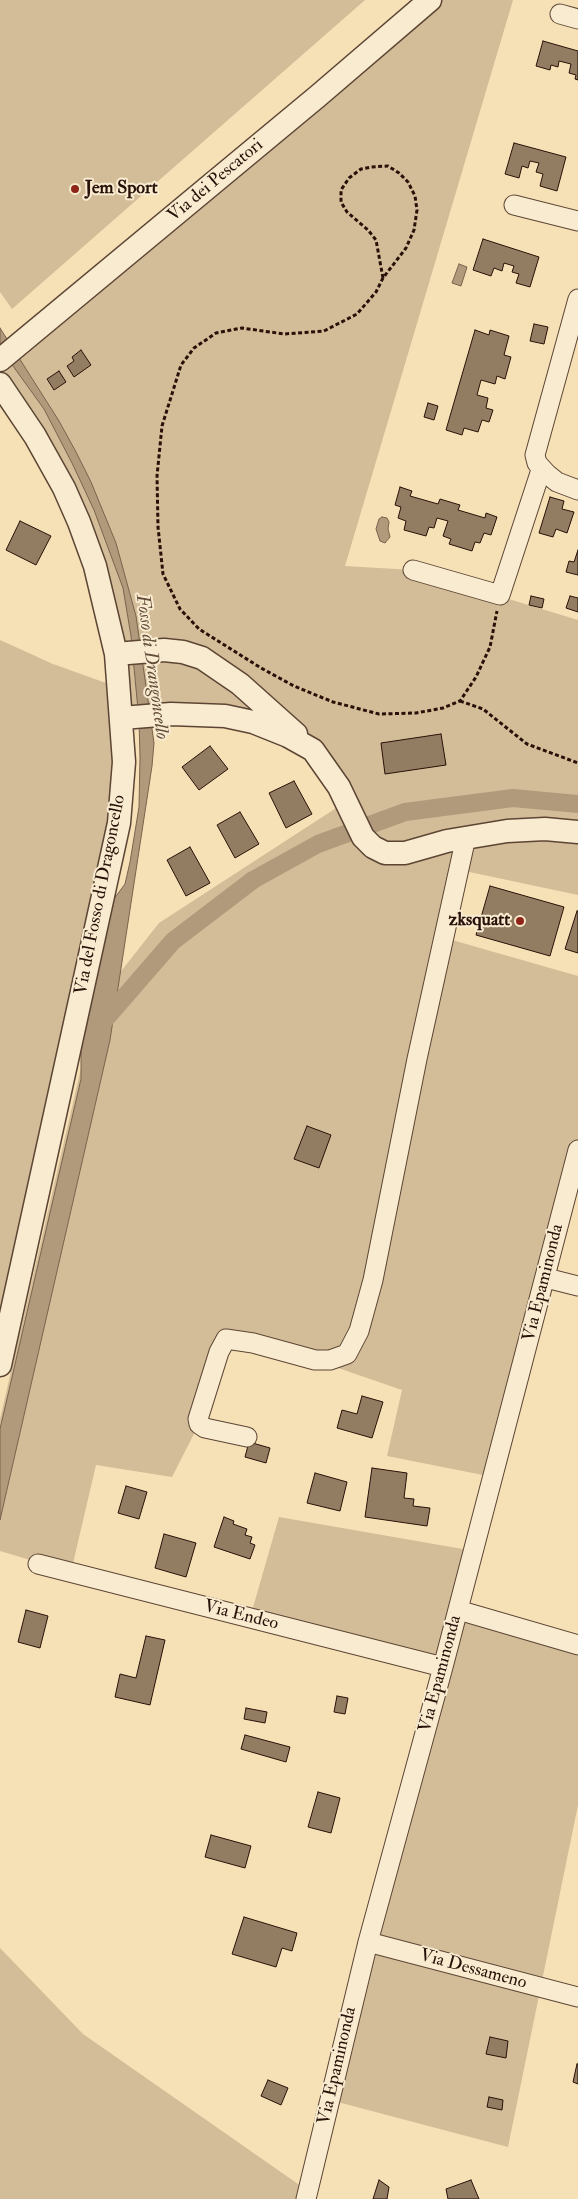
<!DOCTYPE html>
<style>
body{margin:0}
canvas{display:block;background:#f6e0b6}
</style>
<canvas width="578" height="2199"></canvas>
<script>
const ctx = document.querySelector('canvas').getContext('2d');
ctx.lineJoin = 'round';
function paint(path, color) { ctx.fillStyle = color; ctx.fill(path, 'evenodd'); }
const poly = rows => new Path2D(rows.map(r => 'M' + r).join(''));
function stroke(path, color, width, dash) { ctx.strokeStyle = color; ctx.lineWidth = width; ctx.lineCap = dash ? 'butt' : 'round'; ctx.setLineDash(dash || []); ctx.stroke(path); }
function label(font, color, halo, rows, align = 'center') {
  ctx.font = font + ' "IM FELL Double Pica",serif'; ctx.lineWidth = 4; ctx.setLineDash([]); ctx.textBaseline = 'middle'; ctx.strokeStyle = halo; ctx.fillStyle = color; for (const [text, x, y, turn = 0] of rows) {
    ctx.save(); ctx.translate(x, y); ctx.rotate((+turn || 0) * Math.PI / 180); ctx.textAlign = isNaN(turn) ? turn : align; if (halo) ctx.strokeText(text, 0, 0); ctx.fillText(text, 0, 0); ctx.restore();
  }
}
paint(poly([
 [0,0,365,0,12,309,0,292],
 [430,0,513,0,345,566,413,570,578,620,578,895,460,870,445,938,578,976,578,1146,493,1477,387,1456,402,1390,315,1360,223,1344,199,1424,172,1477,96,1465,71,1572,0,1551,0,1419,96,1003,159,923,347,801,339,787,270,728,129,717,95,566,0,384,0,360],
 [0,640,53,664,120,688,124,762,0,1362],
 [279,1517,474,1551,458,1610,578,1645,578,1805,508,2147,330,2100,443,1667,250,1618],
 [0,1948,83,2034,308,2191,306,2199,0,2199]
]), '#d3bd98');
const water = poly([
 [459,264,467,267,461,286,452,283,459,264],
 [0,328,59,421,76,452,91,482,116,543,136,616,154,743,152,766,110,1040,0,1520,0,1429,81,1079,81,1038,113,900,125,884,130,862,139,807,140,757,139,720,131,636,123,588,94,510,72,463,44,409,0,348,0,328],
 [382,517,387,518,389,522,388,529,390,537,385,543,380,541,376,529,379,519,382,517]
]);
paint(water, '#b09a7b');
stroke(water, '#7a634d', 1);
stroke(poly([
 [101,1024,173,941,253,880,318,844,405,812,513,798,578,804]
]), '#b09a7b', 18);
const building = poly([
 [543,41,578,51,578,80,575,79,576,75,569,73,571,64,559,61,558,67,551,65,550,70,536,66,543,41],
 [514,143,566,157,557,191,540,186,543,174,536,172,539,163,530,161,528,168,522,166,519,178,505,174,514,143],
 [483,239,539,257,530,287,516,283,519,274,512,272,514,266,504,263,502,271,494,268,491,276,473,270,483,239],
 [534,324,548,327,544,344,530,341,534,324],
 [475,330,489,335,490,330,509,336,504,355,511,357,505,379,497,376,495,384,481,380,477,395,488,398,486,408,493,410,489,422,482,420,478,432,464,428,462,435,446,430,475,330],
 [81,350,91,365,74,377,67,366,74,361,72,357,81,350],
 [59,371,66,382,54,390,47,379,59,371],
 [428,403,438,406,434,420,424,417,428,403],
 [400,487,412,491,410,496,438,504,440,499,460,505,458,510,485,518,486,513,497,517,491,535,484,533,480,543,475,542,472,551,449,544,451,539,443,536,448,521,437,518,434,528,429,527,426,536,404,530,406,521,398,518,401,507,395,505,400,487],
 [550,497,564,501,562,509,574,512,567,533,556,529,553,537,539,533,550,497],
 [20,521,51,536,36,565,6,550,20,521],
 [578,550,578,575,566,572,569,561,574,562,578,550],
 [531,596,544,599,542,608,529,605,531,596],
 [570,596,578,598,578,612,566,608,570,596],
 [441,734,446,765,385,774,381,743,441,734],
 [210,746,228,769,199,790,182,767,210,746],
 [294,781,312,814,286,828,269,793,294,781],
 [240,812,259,844,235,858,217,825,240,812],
 [190,847,210,883,186,896,167,860,190,847],
 [490,886,564,907,550,956,476,935,490,886],
 [577,911,578,911,578,953,565,949,577,911],
 [307,1126,331,1135,319,1168,294,1159,307,1126],
 [362,1396,383,1402,372,1438,337,1428,342,1410,357,1414,362,1396],
 [249,1442,270,1448,266,1463,245,1457,249,1442],
 [372,1468,407,1473,404,1498,414,1499,413,1506,430,1508,427,1526,365,1517,372,1468],
 [315,1473,347,1482,340,1511,307,1503,315,1473],
 [126,1486,147,1492,139,1519,118,1513,126,1486],
 [224,1517,234,1521,233,1524,247,1529,245,1535,252,1537,250,1543,255,1545,250,1559,214,1547,224,1517],
 [164,1534,196,1543,186,1577,155,1568,164,1534],
 [26,1610,48,1616,40,1648,18,1642,26,1610],
 [146,1636,165,1640,150,1705,115,1697,120,1674,136,1678,146,1636],
 [337,1696,348,1698,345,1714,334,1712,337,1696],
 [246,1708,267,1712,265,1723,244,1719,246,1708],
 [245,1735,290,1747,286,1762,241,1749,245,1735],
 [318,1792,340,1798,331,1833,308,1827,318,1792],
 [211,1835,251,1846,245,1868,205,1857,211,1835],
 [244,1917,297,1933,292,1951,282,1948,276,1967,232,1954,244,1917],
 [490,2037,508,2041,506,2058,486,2054,490,2037],
 [577,2064,578,2064,578,2084,573,2082,577,2064],
 [268,2080,288,2088,281,2105,261,2096,268,2080],
 [489,2097,503,2100,502,2110,487,2107,489,2097],
 [379,2180,389,2187,387,2199,373,2199,379,2180],
 [471,2180,479,2199,448,2199,446,2189,471,2180]
]);
paint(building, '#937d62');
stroke(building, '#281108', 1);
const minor = poly([
 [560,14,578,19],
 [514,205,578,221],
 [578,299,535,455,537,463,547,474,557,482,578,490],
 [413,570,500,595,541,470],
 [546,1278,578,1286],
 [247,1437,205,1428,199,1424,198,1419,219,1352,226,1339,253,1343,315,1360,330,1360,347,1354,359,1331,373,1280,417,1059,466,837],
 [38,1564,443,1667],
 [458,1610,578,1645],
 [368,1942,578,1997],
 [306,2199,368,1942,443,1667,578,1150]
]);
const tertiary = poly([
 [0,360,318,96,430,0],
 [0,384,35,436,64,488,79,522,95,566,116,654,124,762,119,823,0,1365],
 [116,654,164,650,183,652,202,658,240,684,296,734],
 [122,718,171,714,225,716,253,722,288,736,313,750,339,787,363,837,373,847,385,853,405,853,447,841,507,831,545,829,578,832]
]);
stroke(minor, '#5c4534', 21);
stroke(tertiary, '#5c4534', 25);
stroke(poly([
 [383,278,376,240,368,230,347,212,341,202,341,190,349,178,361,169,372,167,388,166,399,173,408,182,415,196,417,210,414,230,406,248,383,278,376,292,357,314,324,331,284,334,242,328,216,333,194,348,181,365,162,426,157,476,158,527,163,574,180,609,199,629,261,668,294,686,333,702,379,714,416,713,443,708,460,701,476,677,490,647,497,611],
 [460,701,483,709,527,744,578,763]
]), '#281108', 3, [4, 2.5]);
stroke(minor, '#f9ebd0', 19);
stroke(tertiary, '#f9ebd0', 22);
for (const [x, y, r, color] of [
 [75,189,5,"#8f2418"],
 [520,921,5,"#8f2418"]
]) { const dot = new Path2D(); dot.arc(x, y, r, 0, 2 * Math.PI); ctx.fillStyle = color; ctx.fill(dot); stroke(dot, '#f9ebd0', 2); }
label('18px', '#281108', '#f9ebd0', [
 ["Via dei Pescatori",216,181,-40],
 ["Via del Fosso di Dragoncello",101,895,-79],
 ["Via Epaminonda",544,1283,-76],
 ["Via Endeo",241,1616,14],
 ["Via Epaminonda",441,1674,-75],
 ["Via Dessameno",473,1970,15],
 ["Via Epaminonda",338,2066,-77]
]);
label('bold 18px', '#281108', '#f9ebd0', [
 ["Jem Sport",85,189],
 ["zksquatt",510,921,"right"]
], 'left');
label('italic 19px', '#654f3c', '#f9ebd0', [
 ["Fosso di Drangoncello",151,667,82]
]);
</script>
